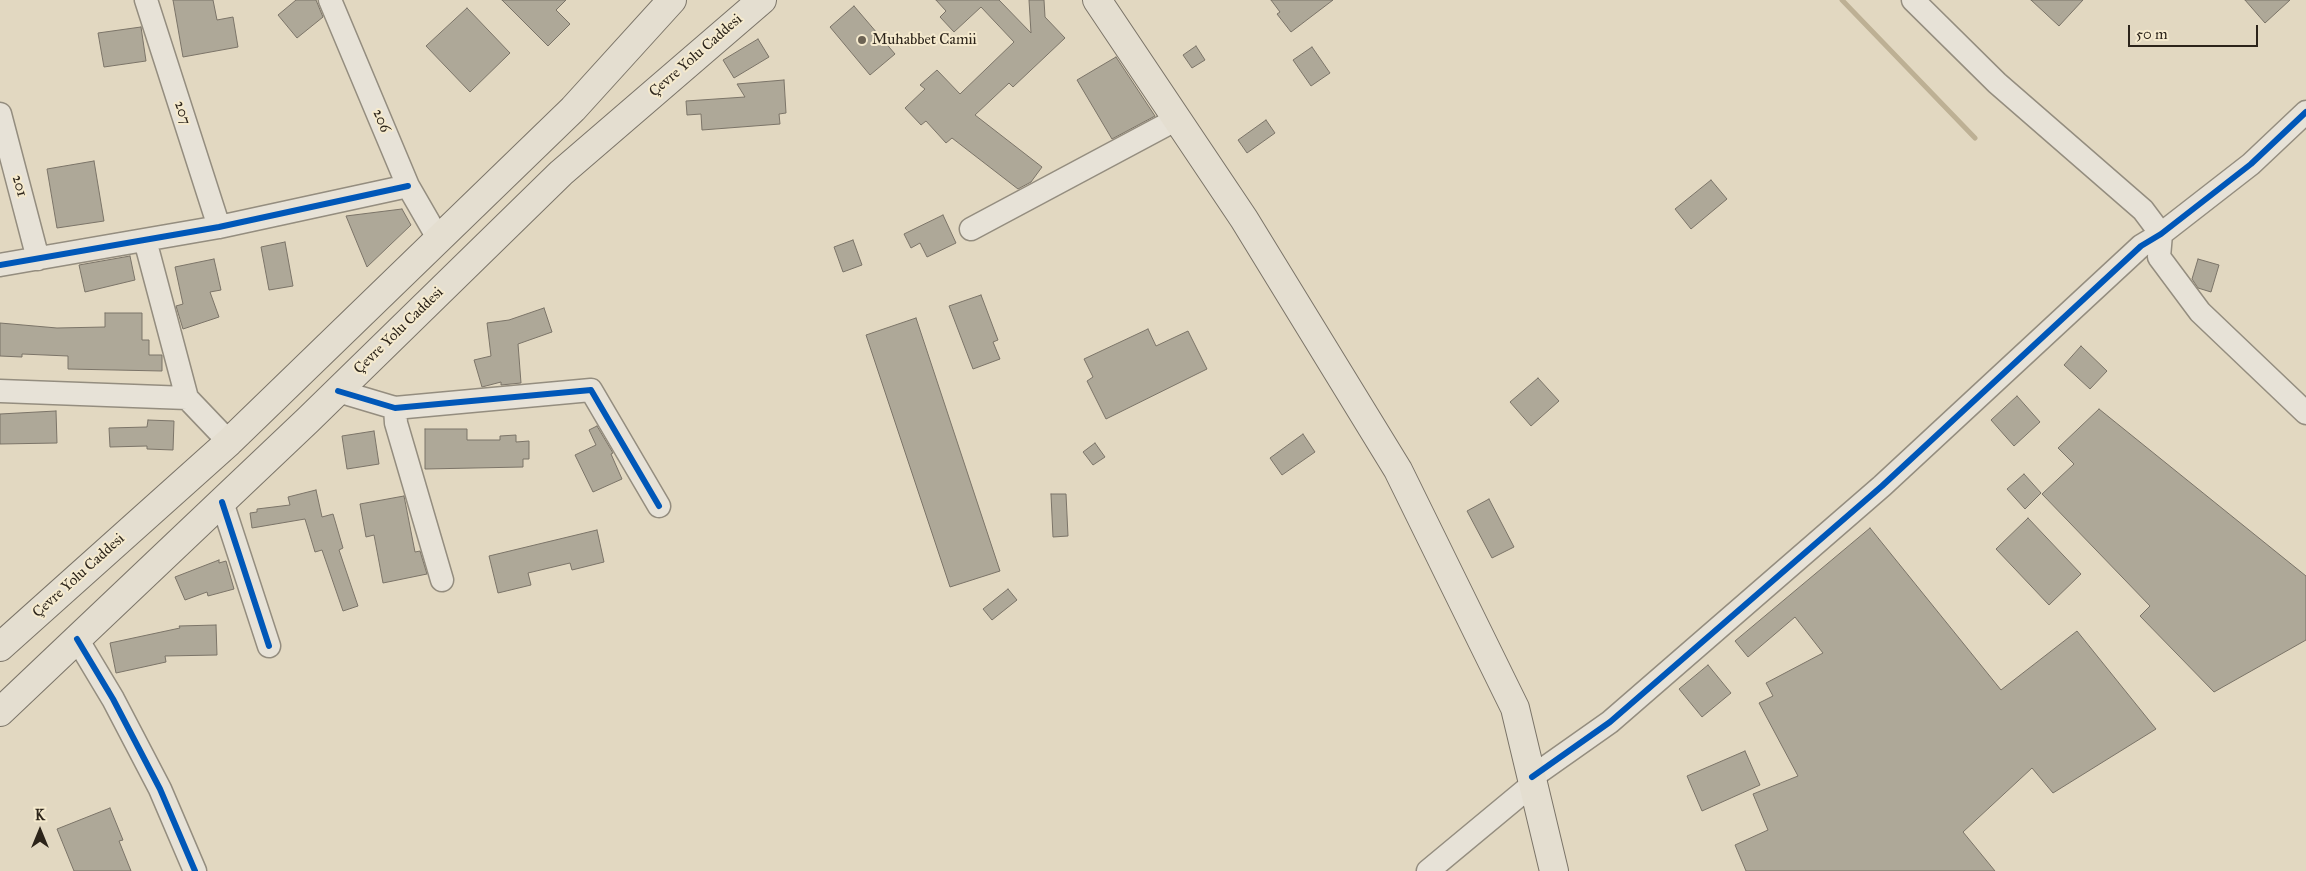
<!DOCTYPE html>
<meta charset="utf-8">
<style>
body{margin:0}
#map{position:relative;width:2306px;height:871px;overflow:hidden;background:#e2d8c1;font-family:"IM FELL Great Primer",serif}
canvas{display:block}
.north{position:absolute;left:15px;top:806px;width:50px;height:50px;-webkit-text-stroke:4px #f5eace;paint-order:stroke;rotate:0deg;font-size:14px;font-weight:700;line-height:20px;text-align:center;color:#2c241a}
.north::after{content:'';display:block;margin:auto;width:18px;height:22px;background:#2c241a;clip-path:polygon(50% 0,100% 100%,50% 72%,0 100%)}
.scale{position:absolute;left:2128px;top:25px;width:130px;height:22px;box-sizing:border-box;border:2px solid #2c241a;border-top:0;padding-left:6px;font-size:15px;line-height:18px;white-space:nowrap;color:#2c241a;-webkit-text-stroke:4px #f5eace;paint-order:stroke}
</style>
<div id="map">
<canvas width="2306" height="871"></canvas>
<div class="north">K</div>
<div class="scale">50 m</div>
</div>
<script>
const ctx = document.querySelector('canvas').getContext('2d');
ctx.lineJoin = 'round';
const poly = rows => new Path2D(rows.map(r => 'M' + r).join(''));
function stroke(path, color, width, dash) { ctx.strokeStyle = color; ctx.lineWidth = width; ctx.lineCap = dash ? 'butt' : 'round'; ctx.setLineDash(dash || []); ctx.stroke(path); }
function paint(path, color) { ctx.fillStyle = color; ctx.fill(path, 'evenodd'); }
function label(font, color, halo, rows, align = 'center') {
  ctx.font = font + ' "IM FELL Great Primer",serif'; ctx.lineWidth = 4; ctx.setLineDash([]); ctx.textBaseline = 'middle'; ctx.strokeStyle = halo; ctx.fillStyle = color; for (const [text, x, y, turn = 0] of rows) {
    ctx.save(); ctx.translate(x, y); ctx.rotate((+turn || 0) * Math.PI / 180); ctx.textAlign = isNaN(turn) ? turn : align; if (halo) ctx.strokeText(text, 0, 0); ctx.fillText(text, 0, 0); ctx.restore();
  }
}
stroke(poly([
 [1842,0,1975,138]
]), '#bdb094', 5);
const building = poly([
 [173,0,213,0,217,20,233,17,238,47,183,57,173,0],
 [296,0,316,0,323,17,297,38,278,15,296,0],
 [502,0,566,0,556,10,570,24,548,46,502,0],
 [936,0,999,0,1031,33,1029,0,1044,0,1045,17,1065,38,1013,87,1009,83,975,115,1042,167,1031,182,1018,189,952,138,946,143,926,121,921,125,905,108,925,89,920,85,937,70,960,94,1014,42,981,7,954,32,940,17,946,11,936,0],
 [1271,0,1333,0,1291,32,1277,14,1280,12,1271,0],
 [2031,0,2083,0,2059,26,2031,0],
 [2245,0,2290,0,2265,23,2245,0],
 [854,6,895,54,870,75,830,27,854,6],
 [467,8,510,53,470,92,426,46,467,8],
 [141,27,146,61,104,67,98,33,141,27],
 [758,39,769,57,734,78,723,60,758,39],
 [1196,46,1205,60,1192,68,1183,55,1196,46],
 [1312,47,1330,73,1311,86,1293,60,1312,47],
 [1116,57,1155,116,1112,139,1077,80,1116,57],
 [784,80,786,113,779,114,780,124,702,130,701,114,687,115,686,101,745,97,737,84,784,80],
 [1266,120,1275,133,1247,153,1238,140,1266,120],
 [94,161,104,221,57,228,47,169,94,161],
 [1711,180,1727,199,1691,229,1675,209,1711,180],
 [402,209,411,225,367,267,346,216,402,209],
 [943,215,956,243,927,257,920,243,911,248,904,234,943,215],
 [853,240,862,265,843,272,834,247,853,240],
 [285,242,293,286,269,290,261,247,285,242],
 [130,256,135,280,85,292,79,265,130,256],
 [214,259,221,290,210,292,219,317,183,329,176,306,183,304,175,267,214,259],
 [2198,259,2219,265,2211,292,2198,288,2192,279,2198,259],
 [981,295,998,340,993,342,1000,359,973,369,949,306,981,295],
 [544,308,552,332,518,344,521,383,501,385,501,382,482,387,474,360,491,356,487,323,509,320,544,308],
 [105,313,142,313,142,340,149,340,149,355,162,355,162,371,68,369,68,356,22,354,22,357,0,356,0,323,57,328,105,327,105,313],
 [916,318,1000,571,950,587,866,335,916,318],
 [1148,329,1156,346,1188,331,1207,369,1106,419,1087,381,1093,377,1084,359,1148,329],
 [2081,346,2107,371,2090,389,2064,365,2081,346],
 [1538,378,1559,401,1531,426,1510,402,1538,378],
 [2017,396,2040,422,2014,446,1991,420,2017,396],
 [2099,409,2306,576,2306,640,2214,692,2140,616,2150,606,2042,494,2074,464,2058,448,2099,409],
 [56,411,57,443,0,444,0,414,56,411],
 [148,420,174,421,173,450,147,449,147,446,110,447,109,428,147,427,148,420],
 [597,426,613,453,611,454,622,479,593,492,575,455,596,445,589,430,597,426],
 [425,429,467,429,467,440,500,440,500,436,516,435,516,442,529,441,529,459,523,459,523,467,425,469,425,429],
 [374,431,379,464,347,469,342,436,374,431],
 [1303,434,1315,452,1282,475,1270,458,1303,434],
 [1095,443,1105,457,1093,465,1083,452,1095,443],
 [2024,474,2041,493,2025,509,2007,489,2024,474],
 [316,490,322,517,333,514,343,548,339,550,358,606,343,611,322,550,315,552,305,519,252,528,250,513,257,512,257,509,290,505,288,497,316,490],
 [1051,494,1066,494,1068,536,1053,537,1051,494],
 [404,496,415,552,420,551,427,574,383,583,374,535,366,537,360,504,404,496],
 [1489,499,1514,547,1492,558,1467,511,1489,499],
 [2028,518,2081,574,2049,605,1996,549,2028,518],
 [1870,528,2001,690,2077,631,2156,729,2053,793,2032,768,1963,832,1995,871,1746,871,1735,845,1768,830,1753,794,1798,776,1759,703,1773,696,1766,683,1823,653,1795,617,1748,657,1735,641,1870,528],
 [597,530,604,562,572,570,570,563,528,573,531,585,498,593,489,556,597,530],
 [219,560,219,563,226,561,234,589,208,596,207,592,185,600,175,577,219,560],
 [1008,589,1017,600,992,620,983,609,1008,589],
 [216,625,217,655,165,656,166,662,116,673,110,643,180,628,179,626,216,625],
 [1708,665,1731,693,1702,717,1679,689,1708,665],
 [1745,751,1760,785,1702,811,1687,776,1745,751],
 [110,808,123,840,119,841,131,871,74,871,57,829,110,808]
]);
paint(building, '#aea898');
stroke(building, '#7b7468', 1);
const minor = poly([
 [146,0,219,227],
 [330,0,408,186,438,238],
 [1913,0,1997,83,2143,210,2161,234,2159,257,2200,312,2306,413],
 [0,114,38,259],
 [971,229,1177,119],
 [145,240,187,398],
 [0,265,219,227,408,186],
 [0,391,187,398,229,442],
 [338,391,395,408,591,390,659,506],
 [395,408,396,423,442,580],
 [222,502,269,646],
 [77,639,113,699,160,789,195,871],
 [1532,777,1610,722,1882,486,2141,246,2161,234,2251,164,2306,112],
 [1428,871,1534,783]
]);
const major = poly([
 [1097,0,1244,219,1398,470,1515,708,1554,871]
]);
const highway = poly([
 [0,647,229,442,573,109,672,0],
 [0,712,308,420,561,173,762,0]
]);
stroke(minor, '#948d7f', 25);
stroke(major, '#7b7468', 30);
stroke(highway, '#7b7468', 30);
stroke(minor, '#e7e2d7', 22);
stroke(major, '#e4ded0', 28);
stroke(highway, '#e4ded0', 28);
stroke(poly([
 [0,265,219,227,408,186],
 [338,391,395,408,591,390,659,506],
 [222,502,269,646],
 [77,639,113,699,160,789,195,871],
 [1532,777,1610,722,1882,486,2141,246,2161,234,2251,164,2306,112]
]), '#0057b8', 6);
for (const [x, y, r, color] of [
 [862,40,5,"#6c6354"]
]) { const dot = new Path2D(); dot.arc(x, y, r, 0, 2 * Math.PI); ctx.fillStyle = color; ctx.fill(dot); stroke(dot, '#f5eace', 2); }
label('15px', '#2c241a', '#f5eace', [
 ["Muhabbet Camii",872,40]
], 'left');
label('15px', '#2c241a', '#f5eace', [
 ["Çevre Yolu Caddesi",696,56,-41],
 ["207",182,113,72],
 ["206",381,121,67],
 ["201",19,186,75],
 ["Çevre Yolu Caddesi",399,331,-44],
 ["Çevre Yolu Caddesi",79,576,-42]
]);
</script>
